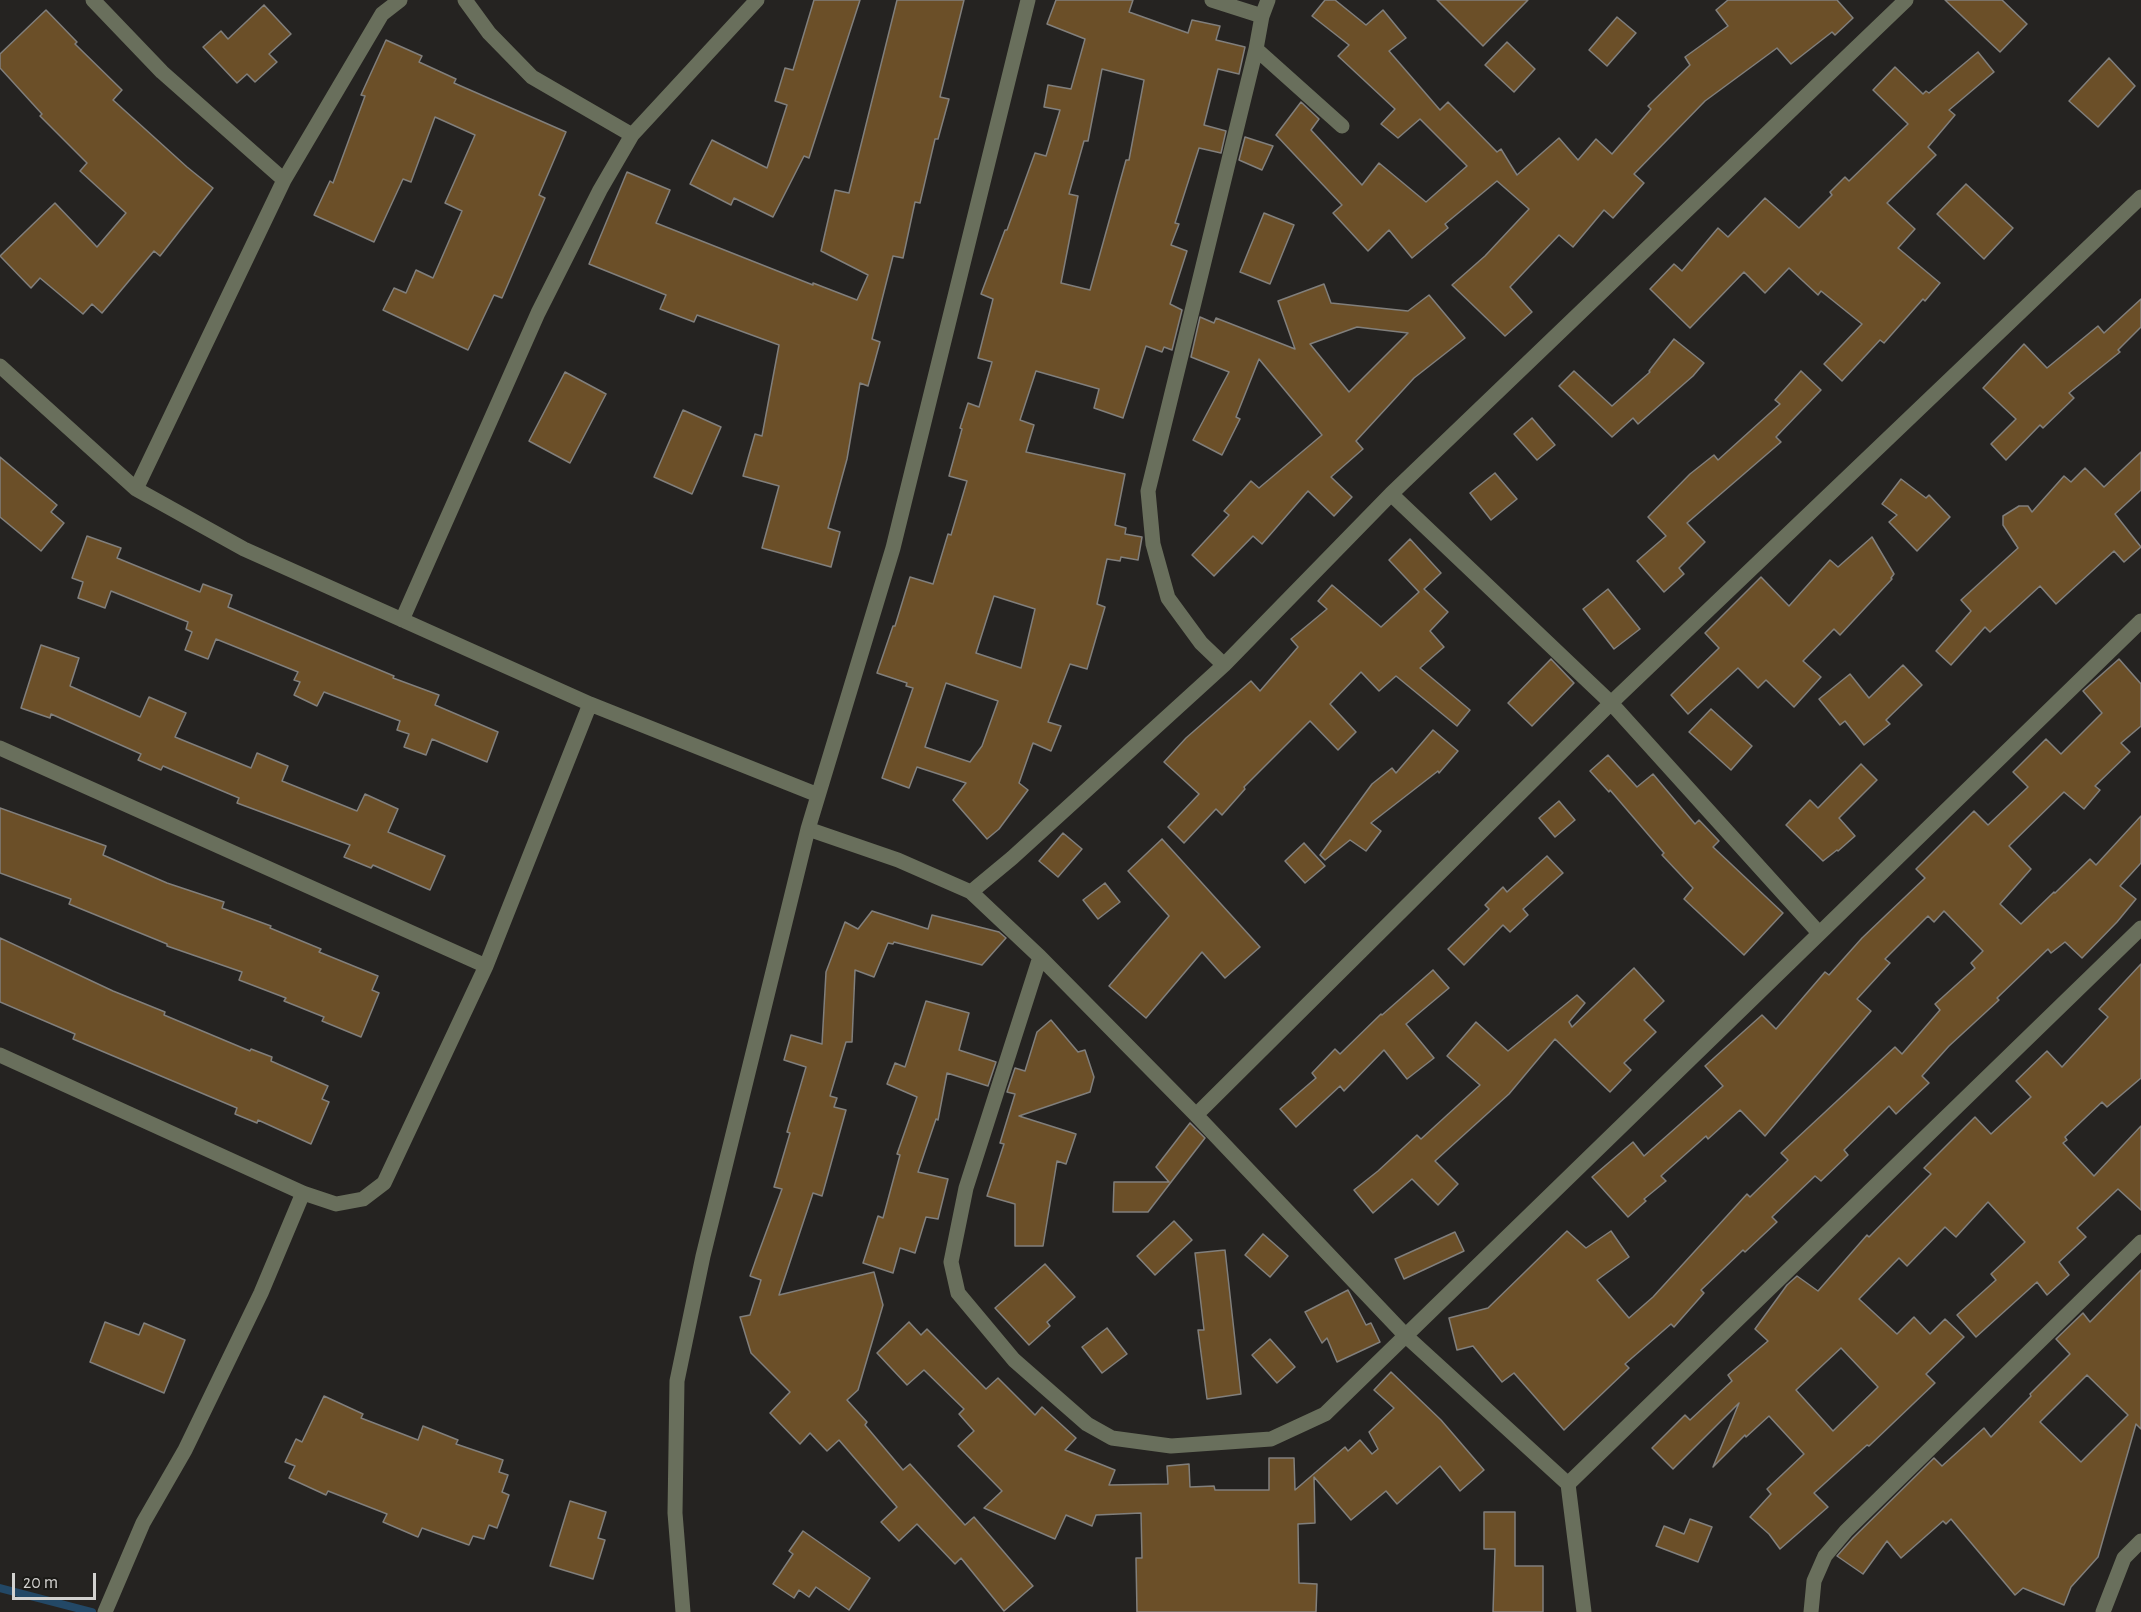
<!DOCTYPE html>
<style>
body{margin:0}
#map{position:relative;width:2141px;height:1612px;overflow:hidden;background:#252321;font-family:"Alegreya Sans",sans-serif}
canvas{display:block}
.scale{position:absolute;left:12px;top:1573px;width:84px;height:27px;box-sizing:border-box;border:3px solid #d2d1cf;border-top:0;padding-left:8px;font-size:18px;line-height:21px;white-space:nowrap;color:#d2d1cf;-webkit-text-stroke:4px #1b1a17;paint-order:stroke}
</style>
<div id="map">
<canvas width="2141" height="1612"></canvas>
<div class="scale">20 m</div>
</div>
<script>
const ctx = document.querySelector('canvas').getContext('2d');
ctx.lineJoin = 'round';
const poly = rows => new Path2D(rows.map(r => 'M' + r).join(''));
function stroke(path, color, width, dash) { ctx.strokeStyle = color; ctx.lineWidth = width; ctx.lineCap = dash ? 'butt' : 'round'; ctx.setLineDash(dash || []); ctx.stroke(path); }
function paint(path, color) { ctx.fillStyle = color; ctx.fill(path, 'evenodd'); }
stroke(poly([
 [0,1588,92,1612]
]), '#234866', 8);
const building = poly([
 [814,0,860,0,809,158,804,156,773,217,734,198,731,205,690,184,712,140,767,168,787,105,775,101,785,68,793,70,814,0],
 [897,0,964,0,940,97,949,99,938,139,935,139,920,203,915,202,903,258,893,256,872,339,880,342,868,386,860,383,847,459,828,528,840,532,831,567,762,548,779,486,743,476,755,434,762,436,779,345,697,315,694,322,660,309,666,295,589,264,627,172,670,190,656,223,813,285,813,283,857,300,868,275,821,251,835,190,849,193,897,0],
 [1056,0,1133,0,1129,12,1188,33,1192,20,1220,26,1216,40,1245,47,1239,74,1218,69,1204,125,1226,131,1221,153,1199,148,1175,223,1179,224,1171,245,1187,251,1170,304,1182,310,1172,350,1164,347,1162,352,1146,346,1123,418,1094,408,1099,389,1036,371,1020,420,1034,425,1026,452,1125,474,1115,525,1126,528,1125,534,1142,537,1138,560,1121,557,1120,561,1107,559,1097,604,1105,607,1087,669,1070,664,1048,722,1061,726,1051,751,1033,743,1019,783,1028,790,999,829,987,839,953,800,966,783,917,767,909,788,882,778,913,688,906,686,907,683,877,673,893,626,895,626,910,577,933,584,948,534,951,535,967,481,949,476,962,429,960,428,968,403,979,407,992,362,978,358,993,299,981,294,1005,230,1007,230,1035,153,1046,156,1060,110,1044,107,1048,85,1071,89,1085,39,1047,24,1056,0],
 [1102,69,1144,80,1129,160,1126,160,1090,290,1061,283,1078,196,1069,194,1084,141,1088,141,1102,69],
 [994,596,1035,609,1021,668,976,653,994,596],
 [946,683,998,701,982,746,970,762,925,747,946,683],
 [1325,0,1335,0,1366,25,1383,10,1406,38,1389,51,1440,110,1448,102,1497,152,1501,149,1517,175,1559,138,1578,160,1596,139,1612,154,1651,109,1648,106,1690,65,1685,57,1728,26,1716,10,1728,0,1837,0,1853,18,1835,35,1832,32,1791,64,1777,48,1705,101,1634,174,1644,183,1613,218,1604,210,1573,247,1559,235,1510,287,1532,312,1505,336,1452,285,1485,256,1529,209,1497,181,1445,224,1448,228,1412,258,1389,230,1368,251,1333,213,1342,205,1276,135,1301,102,1319,119,1311,130,1362,185,1379,163,1426,202,1467,166,1420,119,1398,138,1381,124,1395,109,1338,56,1349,45,1312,16,1325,0],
 [1437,0,1528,0,1483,46,1437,0],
 [1945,0,2002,0,2027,24,2000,52,1945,0],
 [264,5,291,34,269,54,277,62,255,82,247,74,237,83,203,47,221,31,228,39,264,5],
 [46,10,77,42,75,44,122,90,113,100,187,167,213,188,160,256,154,251,102,313,92,304,83,314,40,278,31,288,0,256,55,203,97,247,126,213,80,171,87,163,40,116,42,114,0,68,0,54,46,10],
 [1617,17,1636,33,1607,66,1589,50,1617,17],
 [386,40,422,56,419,62,456,79,454,83,566,132,539,195,545,198,502,298,494,295,468,350,383,310,394,288,406,293,416,270,433,278,462,211,445,203,475,135,435,117,411,182,403,179,374,242,314,215,330,181,333,183,365,96,361,95,386,40],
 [1507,42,1535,69,1514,92,1485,65,1507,42],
 [1978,52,1994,72,1949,110,1955,115,1928,147,1936,155,1887,203,1915,229,1898,248,1940,283,1925,301,1923,299,1884,343,1880,340,1842,381,1824,364,1862,324,1821,291,1818,295,1789,268,1765,293,1744,272,1690,328,1650,289,1674,264,1682,271,1718,228,1728,237,1765,198,1799,228,1832,195,1830,192,1845,177,1849,181,1908,124,1873,90,1895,67,1923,94,1926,91,1929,93,1978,52],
 [2109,58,2135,86,2098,127,2069,101,2109,58],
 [1245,137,1273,146,1262,170,1239,160,1245,137],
 [1966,184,2013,228,1984,259,1937,214,1966,184],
 [1264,213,1294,225,1270,284,1240,272,1264,213],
 [1324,284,1331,303,1408,311,1429,295,1465,338,1414,378,1356,441,1363,449,1331,477,1352,497,1334,516,1308,491,1262,544,1253,536,1214,576,1192,555,1229,515,1224,511,1251,481,1259,488,1322,435,1259,359,1236,417,1240,419,1222,455,1193,440,1229,372,1191,357,1200,317,1214,323,1216,318,1295,349,1278,301,1324,284],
 [1357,327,1408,333,1349,392,1310,344,1357,327],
 [2141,299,2141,327,2118,350,2120,352,2069,393,2074,398,2043,428,2040,425,2006,460,1991,444,2016,419,1983,388,2024,344,2047,368,2098,326,2104,333,2141,299],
 [1674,339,1704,363,1693,376,1638,424,1633,418,1612,437,1559,386,1574,371,1612,406,1650,372,1649,371,1674,339],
 [1801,371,1821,390,1776,437,1781,442,1687,523,1705,542,1679,568,1684,574,1664,592,1637,561,1666,536,1648,517,1690,474,1714,455,1718,460,1780,404,1775,400,1801,371],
 [565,372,606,394,570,463,529,441,565,372],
 [683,410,721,427,692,494,654,477,683,410],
 [1532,418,1555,445,1537,460,1514,434,1532,418],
 [2141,452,2141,490,2115,514,2141,547,2124,562,2114,551,2056,604,2040,586,1990,632,1985,627,1951,665,1936,651,1971,611,1961,600,2018,548,2003,525,2003,516,2019,506,2028,506,2032,512,2064,476,2071,482,2085,468,2104,487,2141,452],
 [0,457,57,505,51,512,64,523,41,551,0,517,0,457],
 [1495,473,1517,499,1491,520,1470,493,1495,473],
 [1901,479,1926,498,1929,495,1950,517,1917,551,1889,522,1897,515,1882,504,1901,479],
 [87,536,121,548,117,558,200,592,203,584,232,595,228,607,394,676,393,678,439,695,435,705,498,732,487,762,432,739,426,755,404,747,409,734,397,730,400,721,324,692,317,706,294,695,300,682,294,680,298,672,216,639,208,659,185,650,192,632,186,629,188,622,111,591,105,608,78,598,83,582,72,578,87,536],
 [1872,537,1894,574,1891,578,1892,579,1840,635,1834,629,1803,661,1821,677,1794,707,1766,680,1758,688,1738,668,1688,714,1671,695,1719,648,1705,633,1761,577,1789,606,1830,560,1838,567,1872,537],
 [1410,539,1441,573,1424,589,1448,612,1430,631,1444,647,1420,668,1470,710,1457,726,1396,676,1379,691,1361,672,1330,704,1356,732,1338,750,1310,721,1244,787,1245,789,1222,815,1216,809,1184,843,1168,827,1199,794,1164,762,1186,738,1251,681,1260,691,1298,647,1291,639,1327,609,1318,601,1332,585,1381,627,1419,592,1389,560,1410,539],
 [1608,589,1640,629,1614,649,1583,609,1608,589],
 [41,645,79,658,70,686,140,717,149,697,186,713,175,737,251,768,257,753,288,766,282,781,357,811,365,794,398,809,388,832,445,856,430,890,373,865,371,868,344,857,350,845,237,803,239,798,163,766,161,770,138,760,141,754,51,714,50,718,21,708,41,645],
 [1551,659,1574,683,1532,726,1508,703,1551,659],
 [2119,659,2141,684,2141,726,2121,743,2130,752,2095,786,2100,790,2084,809,2064,792,2009,846,2031,869,2000,904,2021,924,2054,892,2055,893,2090,859,2096,865,2141,816,2141,863,2120,886,2136,899,2117,922,2082,958,2065,942,2051,953,2048,949,1997,998,1999,1000,1949,1046,1922,1076,1929,1083,1896,1114,1889,1106,1844,1150,1848,1155,1821,1181,1815,1176,1772,1217,1777,1222,1745,1252,1743,1250,1701,1290,1704,1293,1674,1327,1671,1324,1625,1364,1629,1368,1564,1430,1514,1373,1502,1382,1473,1346,1457,1350,1449,1318,1488,1308,1567,1231,1586,1248,1611,1231,1629,1257,1597,1280,1629,1318,1653,1297,1747,1194,1750,1197,1788,1160,1781,1153,1895,1047,1902,1054,1940,1010,1935,1004,1975,968,1971,963,1983,951,1944,911,1934,922,1928,916,1885,959,1890,963,1857,999,1871,1011,1765,1136,1740,1110,1708,1139,1706,1136,1661,1176,1666,1181,1644,1199,1646,1201,1628,1217,1592,1177,1633,1142,1644,1156,1679,1125,1723,1086,1705,1066,1762,1015,1776,1029,1825,972,1829,975,1862,938,1925,878,1916,869,1974,811,1988,825,2028,787,2013,772,2046,739,2061,754,2102,713,2083,691,2119,659],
 [1903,665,1922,685,1886,720,1890,724,1864,745,1845,721,1840,725,1819,699,1850,674,1869,698,1903,665],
 [1711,709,1752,746,1731,770,1689,732,1711,709],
 [1433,730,1458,751,1439,773,1438,771,1371,823,1381,831,1366,851,1350,840,1325,860,1320,855,1372,784,1392,768,1396,773,1433,730],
 [1608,755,1637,787,1653,774,1695,824,1699,820,1719,841,1713,847,1783,913,1744,955,1684,899,1693,888,1662,855,1664,853,1610,790,1609,792,1590,771,1608,755],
 [1861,764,1877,780,1839,818,1855,836,1838,851,1837,850,1823,861,1786,825,1810,800,1818,808,1861,764],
 [1559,801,1575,820,1555,837,1539,818,1559,801],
 [0,808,106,846,103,855,167,883,224,902,222,908,271,926,270,928,321,949,319,952,378,976,372,990,379,993,361,1037,322,1021,324,1017,284,1001,286,998,239,980,242,972,167,946,167,944,69,904,71,899,0,873,0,808],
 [1063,833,1082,849,1058,877,1039,861,1063,833],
 [1162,839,1260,947,1225,978,1202,952,1146,1018,1109,986,1169,916,1128,871,1162,839],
 [1304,843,1325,866,1305,883,1285,861,1304,843],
 [1547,856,1563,873,1523,909,1528,915,1510,932,1503,925,1464,965,1448,949,1489,909,1485,905,1503,887,1507,892,1547,856],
 [1105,883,1120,902,1098,919,1083,900,1105,883],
 [872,911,928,929,932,915,999,932,1006,938,982,965,894,942,893,944,888,943,874,977,855,970,852,1042,846,1042,830,1096,837,1098,834,1107,846,1110,822,1196,813,1193,779,1295,874,1272,883,1305,858,1390,847,1400,867,1422,865,1425,903,1470,910,1464,965,1525,974,1517,1033,1586,1004,1611,961,1558,955,1564,917,1524,899,1541,881,1522,897,1507,839,1440,827,1451,810,1433,800,1444,770,1413,790,1392,751,1353,740,1317,750,1315,761,1280,750,1276,782,1189,774,1187,790,1133,787,1132,806,1067,784,1060,791,1035,822,1044,826,972,845,922,858,929,872,911],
 [0,938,113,991,165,1012,164,1015,250,1051,251,1049,272,1057,271,1061,328,1086,322,1099,329,1102,311,1144,258,1120,257,1123,235,1114,237,1108,73,1039,75,1034,0,1002,0,938],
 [2141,964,2141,1078,2107,1107,2102,1102,2065,1137,2067,1140,2063,1143,2094,1176,2141,1126,2141,1210,2118,1189,2077,1228,2086,1237,2059,1262,2069,1275,2047,1295,2037,1282,1976,1337,1957,1315,1996,1280,1991,1274,2025,1242,1988,1202,1956,1237,1945,1227,1907,1266,1899,1258,1859,1299,1897,1334,1914,1317,1930,1334,1945,1319,1964,1337,1926,1374,1935,1383,1869,1446,1867,1445,1814,1493,1828,1507,1780,1549,1769,1534,1750,1517,1771,1494,1767,1489,1804,1454,1769,1416,1746,1437,1745,1435,1713,1467,1739,1403,1673,1469,1652,1448,1685,1415,1690,1420,1732,1381,1728,1375,1768,1341,1755,1329,1787,1285,1797,1276,1818,1291,1867,1235,1869,1237,1931,1174,1924,1168,1975,1117,1991,1134,2031,1097,2016,1081,2047,1051,2062,1067,2108,1017,2099,1009,2141,964],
 [1841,1348,1878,1387,1833,1431,1796,1390,1841,1348],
 [1634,968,1664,1001,1644,1020,1656,1032,1624,1063,1631,1070,1610,1092,1555,1039,1509,1094,1435,1161,1458,1184,1438,1205,1412,1179,1373,1213,1354,1190,1378,1171,1417,1135,1421,1139,1480,1085,1447,1056,1476,1022,1508,1051,1577,995,1585,1003,1569,1022,1572,1027,1634,968],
 [1433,970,1449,988,1406,1024,1434,1058,1407,1079,1384,1050,1344,1091,1340,1086,1296,1127,1280,1109,1316,1078,1312,1073,1335,1049,1340,1054,1381,1014,1382,1015,1433,970],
 [926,1001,969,1013,959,1050,996,1062,988,1086,947,1073,938,1120,936,1119,918,1172,948,1179,938,1219,926,1217,915,1253,900,1248,893,1273,863,1263,878,1216,883,1218,900,1155,897,1154,917,1097,887,1084,895,1063,905,1067,926,1001],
 [1051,1020,1078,1052,1085,1050,1094,1077,1090,1092,1019,1116,1076,1134,1066,1164,1057,1161,1043,1246,1015,1246,1015,1204,987,1196,1004,1144,1000,1143,1015,1094,1007,1092,1015,1068,1025,1071,1037,1032,1051,1020],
 [1190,1123,1205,1138,1148,1212,1113,1212,1114,1182,1169,1182,1156,1167,1190,1123],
 [1174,1221,1192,1240,1155,1275,1137,1256,1174,1221],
 [1455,1232,1464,1251,1404,1279,1395,1259,1455,1232],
 [1263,1234,1288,1256,1270,1277,1245,1255,1263,1234],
 [1225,1250,1241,1394,1207,1399,1198,1330,1204,1330,1195,1253,1225,1250],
 [1045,1264,1075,1297,1047,1322,1050,1326,1029,1345,995,1308,1045,1264],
 [2141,1270,2141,1429,2136,1424,2098,1557,2071,1587,2064,1605,2023,1588,2015,1595,1951,1519,1946,1524,1943,1521,1901,1558,1887,1541,1863,1574,1837,1556,1853,1538,1934,1458,1942,1466,1984,1428,1991,1437,2031,1396,2030,1394,2070,1354,2056,1339,2083,1313,2090,1322,2141,1270],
 [2087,1375,2128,1415,2081,1462,2040,1422,2087,1375],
 [1348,1290,1366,1325,1371,1323,1380,1342,1337,1362,1327,1338,1322,1343,1305,1312,1348,1290],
 [105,1322,139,1335,144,1323,185,1340,164,1393,90,1362,105,1322],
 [909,1322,921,1335,927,1329,986,1389,998,1378,1035,1415,1042,1407,1076,1438,1065,1450,1115,1470,1109,1485,1168,1484,1167,1466,1189,1464,1190,1487,1214,1486,1215,1490,1269,1490,1269,1458,1294,1458,1295,1490,1345,1447,1348,1451,1360,1440,1372,1454,1378,1449,1369,1432,1394,1408,1374,1390,1391,1372,1441,1420,1484,1470,1460,1491,1440,1466,1397,1504,1386,1491,1351,1520,1314,1477,1315,1523,1298,1524,1299,1583,1317,1584,1316,1612,1137,1612,1136,1558,1142,1558,1141,1513,1096,1515,1092,1526,1066,1515,1055,1539,984,1508,1002,1491,958,1446,974,1431,959,1414,964,1409,924,1370,907,1385,877,1353,909,1322],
 [1107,1328,1127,1354,1102,1373,1082,1347,1107,1328],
 [1270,1339,1295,1367,1277,1383,1252,1355,1270,1339],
 [324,1396,363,1414,361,1418,418,1440,423,1426,458,1440,456,1444,503,1460,499,1472,508,1475,502,1492,509,1495,497,1528,489,1525,484,1539,473,1536,469,1545,422,1528,418,1537,383,1522,387,1514,328,1491,326,1495,289,1478,295,1466,285,1462,296,1439,302,1442,324,1396],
 [570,1501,606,1512,598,1538,605,1540,593,1579,550,1566,570,1501],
 [1484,1512,1515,1512,1515,1566,1543,1566,1543,1612,1493,1612,1495,1549,1484,1549,1484,1512],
 [1690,1519,1712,1527,1698,1562,1656,1546,1664,1526,1684,1534,1690,1519],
 [803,1531,870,1578,849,1610,816,1587,809,1597,799,1590,794,1598,773,1584,793,1554,789,1551,803,1531]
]);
paint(building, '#6b4f28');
stroke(building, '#817f7c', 1.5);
stroke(poly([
 [93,0,162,72,284,180],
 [465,0,489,33,532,77,632,135],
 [1212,0,1262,16],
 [1256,49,1342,126],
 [0,366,136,489,244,549,590,704,818,795],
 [136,489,284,180,382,14,400,0],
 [1391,494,1611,703,1819,933],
 [402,620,538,313,600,190,632,135,757,0],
 [1224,665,1391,494,1906,0],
 [0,748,486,966],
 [808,829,898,860,971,892,1040,957,1196,1115,1611,703,2141,197],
 [971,892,1012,858,1224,665,1201,643,1168,598,1153,544,1148,491,1256,49,1262,16,1268,0],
 [1040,957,966,1188,951,1262,958,1293,1014,1360,1087,1424,1112,1438,1171,1446,1271,1439,1325,1414,2141,621],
 [0,1055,303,1193,336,1204,363,1199,384,1183,486,966,590,704],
 [1196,1115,1406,1336,1568,1484,1584,1612],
 [1568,1484,2141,928],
 [105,1612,143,1523,185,1450,261,1293,303,1193],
 [683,1612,675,1513,677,1381,703,1256,808,829,893,548,1028,0],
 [1811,1612,1814,1581,1825,1556,1846,1531,2141,1242],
 [2103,1612,2124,1558,2141,1541]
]), '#696f5c', 15);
</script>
